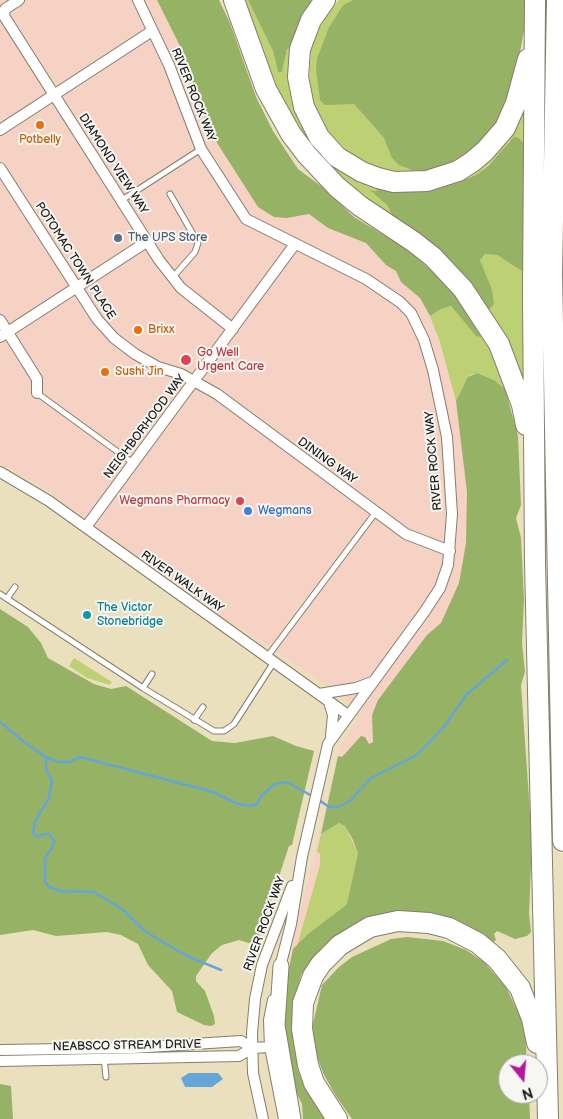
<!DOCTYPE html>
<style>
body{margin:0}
#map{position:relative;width:563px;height:1119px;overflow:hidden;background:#ebe0be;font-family:"Balsamiq Sans",sans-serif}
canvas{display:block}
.north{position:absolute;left:498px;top:1054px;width:50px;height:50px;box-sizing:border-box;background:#f6f6f2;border:1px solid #9f9f9c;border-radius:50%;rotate:163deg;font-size:14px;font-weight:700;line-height:20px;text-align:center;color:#1c1c1c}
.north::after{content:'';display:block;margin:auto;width:18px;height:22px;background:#b5179e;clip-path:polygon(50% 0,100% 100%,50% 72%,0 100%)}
</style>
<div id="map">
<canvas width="563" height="1119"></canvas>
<div class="north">N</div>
</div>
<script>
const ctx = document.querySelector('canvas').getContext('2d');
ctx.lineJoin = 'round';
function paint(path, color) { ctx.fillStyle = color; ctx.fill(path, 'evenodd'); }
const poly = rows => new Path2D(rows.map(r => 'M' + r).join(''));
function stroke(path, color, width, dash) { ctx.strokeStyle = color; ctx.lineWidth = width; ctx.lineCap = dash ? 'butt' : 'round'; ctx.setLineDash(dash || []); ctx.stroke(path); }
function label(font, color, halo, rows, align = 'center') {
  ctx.font = font + ' "Balsamiq Sans",sans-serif'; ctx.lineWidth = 4; ctx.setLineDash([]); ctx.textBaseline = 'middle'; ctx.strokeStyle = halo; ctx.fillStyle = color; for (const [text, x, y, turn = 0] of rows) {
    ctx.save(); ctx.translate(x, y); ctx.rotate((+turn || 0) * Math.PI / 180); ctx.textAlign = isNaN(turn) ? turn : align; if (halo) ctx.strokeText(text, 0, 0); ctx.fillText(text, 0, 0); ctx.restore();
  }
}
paint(poly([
 [0,0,194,0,260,161,373,244,431,282,491,514,350,906,291,951,340,747,362,711,287,658,210,610,41,486,0,464]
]), '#f6d2c4');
paint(poly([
 [240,0,248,0,273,51,278,72,282,72,287,49,299,46,303,120,377,185,377,191,372,190,387,205,395,221,336,179,287,119],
 [339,0,353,0,343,5,329,27,316,69,354,104,384,138,430,171,416,176,383,170,357,159,334,140,322,124,315,109,309,84,311,50,318,31,329,11],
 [528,95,526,146,509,141,504,150,478,174,438,188],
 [485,254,497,255,525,273,529,410,513,360,489,310,494,304,480,259],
 [451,306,473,332,482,331,497,364,505,389,494,380,477,373,470,375,456,401,440,342,430,316,441,309],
 [74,658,112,682,111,683,110,685,87,678,69,666],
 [339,823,345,826,358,853,348,899,346,905,308,934,297,946,320,865,320,854,317,851,321,834]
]), '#bdd073');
paint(poly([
 [157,0,219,0,230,23,256,97,273,131,298,169,325,189,354,217,405,248,439,277,458,298,481,337,476,336,451,306,441,309,430,316,420,298,401,282,396,271,386,265,366,243,328,228,309,214,287,218,274,217,258,207,212,135,203,113,184,54],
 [248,0,311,0,299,46,287,49,282,72,278,72,273,51],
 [353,0,525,0,525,25,516,74,507,104,497,124,465,158,430,171,412,170,399,165,392,158,384,138,354,104,325,105,320,100,316,69,317,59,329,27,343,5],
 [514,137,519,138,526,146,525,273,497,255,485,254,480,260,492,290,494,304,489,310,472,288,395,221,387,205,370,190,377,191,377,185,438,188,459,182,478,174,489,165],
 [477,373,494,380,505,389,518,436,521,505,516,518,521,538,524,599,522,643,525,672,521,685,532,841,529,914,531,932,527,936,515,939,497,931,494,934,496,940,493,942,475,932,353,926,343,932,309,963,301,975,296,995,295,1047,298,1071,304,1085,325,1119,303,1119,302,1104,295,1090,282,1027,282,1001,293,949,308,934,346,905,348,899,358,853,353,840,345,826,339,823,321,834,338,756,342,757,361,736,365,737,369,744,373,742,372,715,378,700,427,635,441,623,459,583,466,543,467,492,456,401,468,377],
 [0,609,28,627,41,643,48,658,94,684,111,689,126,686,212,741,235,743,273,736,296,746,314,751,292,845,289,846,259,937,252,944,239,940,222,945,212,953,196,976,196,981,205,991,214,1016,215,1024,211,1026,204,1025,177,1012,172,991,148,965,138,944,121,935,107,932,56,936,33,930,0,935],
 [407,937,443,941,466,950,484,962,506,987,525,1027,527,1064,508,1064,508,1094,529,1094,530,1119,352,1119,336,1096,324,1075,314,1049,313,1024,322,985,339,967,352,957,391,939],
 [0,1084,11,1086,13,1119,0,1119]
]), '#96b265');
paint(poly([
 [189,1073,218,1073,223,1079,212,1087,185,1087,181,1078]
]), '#64a6d8');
stroke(poly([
 [0,722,23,741,46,757,59,762,69,762,80,757,213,792,238,804,251,806,257,804,261,796,275,784,287,782,312,796],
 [46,757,46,769,52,780,49,798,35,821,33,833,37,837,43,834,49,834,54,841,53,846,45,858,45,882,51,888,62,891,94,892,122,909,146,932,187,956,221,970],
 [319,800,329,807,338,807,350,801,371,778,417,755,444,727,466,695,507,660]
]), '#64a6d8', 2.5);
const service = poly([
 [170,194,198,243,195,252,173,277],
 [122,200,201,149],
 [37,393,133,463],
 [0,594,143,688,214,731,224,731,234,724,274,662],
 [8,597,15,587],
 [267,657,376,512],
 [143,688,152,674],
 [194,720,203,707],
 [104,1057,106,1077]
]);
const minor = poly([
 [19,0,5,9,4,16,159,260,181,288,233,329],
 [138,0,169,65,201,149,246,219,366,279,400,302,411,313,424,340,433,370,447,437,452,514,448,565,440,588,425,611,328,744,302,857,291,924,279,971],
 [0,130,152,31],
 [0,168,97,319,114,338,135,354,158,367,181,374,217,394,406,534,450,551],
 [0,320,37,379,37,393],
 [0,337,148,241],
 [0,472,49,501,348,715],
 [86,527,295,244],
 [319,694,356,688,372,682],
 [329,702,333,715,331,736],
 [273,1000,269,1020,270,1047,284,1119],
 [0,1050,132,1048,241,1041,252,1048],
 [0,1061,239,1056,252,1048,270,1047],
 [263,1119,253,1073,252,1033,255,999,262,965,292,886]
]);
const secondary = poly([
 [281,966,277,1025,293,1119]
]);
const motorway = poly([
 [234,0,266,89,291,134,307,155,337,187,360,206,414,242,433,257,463,289,499,344,522,405,526,425],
 [325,0,311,20,300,49,298,77,304,107,319,137,337,157,362,172,378,178,394,182,427,181,458,171,472,162,485,151,505,128,516,103,528,59],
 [535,0,533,294,535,563,548,1119],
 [557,0,552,274,563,841],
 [337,1119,314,1083,308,1065,302,1029,303,1003,313,976,321,964,340,945,370,927,398,921,429,923,449,928,478,943,497,959,520,988,532,1019,537,1043]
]);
stroke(service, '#847e6d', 7);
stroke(minor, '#847e6d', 12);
stroke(secondary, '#847e6d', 17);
stroke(motorway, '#847e6d', 22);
stroke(service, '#fff', 5);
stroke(minor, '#fff', 10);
stroke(secondary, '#fff', 15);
stroke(motorway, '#fff', 20);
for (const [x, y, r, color] of [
 [40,125,5,"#e8710a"],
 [118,238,5,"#5c6f8a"],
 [138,330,5,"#e8710a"],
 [186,360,6,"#e0444e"],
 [105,372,5,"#e8710a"],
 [240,501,5,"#e0444e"],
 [248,511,5,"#3f7fe0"],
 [87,615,5,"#0f9aa8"]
]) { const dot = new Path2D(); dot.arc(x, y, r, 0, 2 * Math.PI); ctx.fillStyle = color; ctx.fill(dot); stroke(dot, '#f6f6f2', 2); }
label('12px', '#1c1c1c', '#f6f6f2', [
 ["RIVER ROCK WAY",193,95,68],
 ["DIAMOND VIEW WAY",113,164,57],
 ["POTOMAC TOWN PLACE",75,261,57],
 ["NEIGHBORHOOD WAY",145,427,-53],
 ["DINING WAY",327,461,36],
 ["RIVER ROCK WAY",434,461,-95],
 ["RIVER WALK WAY",182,582,35],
 ["RIVER ROCK WAY",265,924,-70],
 ["NEABSCO STREAM DRIVE",127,1046,-1]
]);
label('12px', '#c56008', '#f6f6f2', [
 ["Potbelly",40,140,"center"],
 ["Brixx",148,330],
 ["Sushi Jin",115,372]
], 'left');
label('12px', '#4e5e75', '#f6f6f2', [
 ["The UPS Store",128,238]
], 'left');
label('12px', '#be3a42', '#f6f6f2', [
 ["Go Well",197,353],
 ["Urgent Care",197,367],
 ["Wegmans Pharmacy",230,501,"right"]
], 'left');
label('12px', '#366cbe', '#f6f6f2', [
 ["Wegmans",258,511]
], 'left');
label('12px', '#0d838f', '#f6f6f2', [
 ["The Victor",97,608],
 ["Stonebridge",97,622]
], 'left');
</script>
